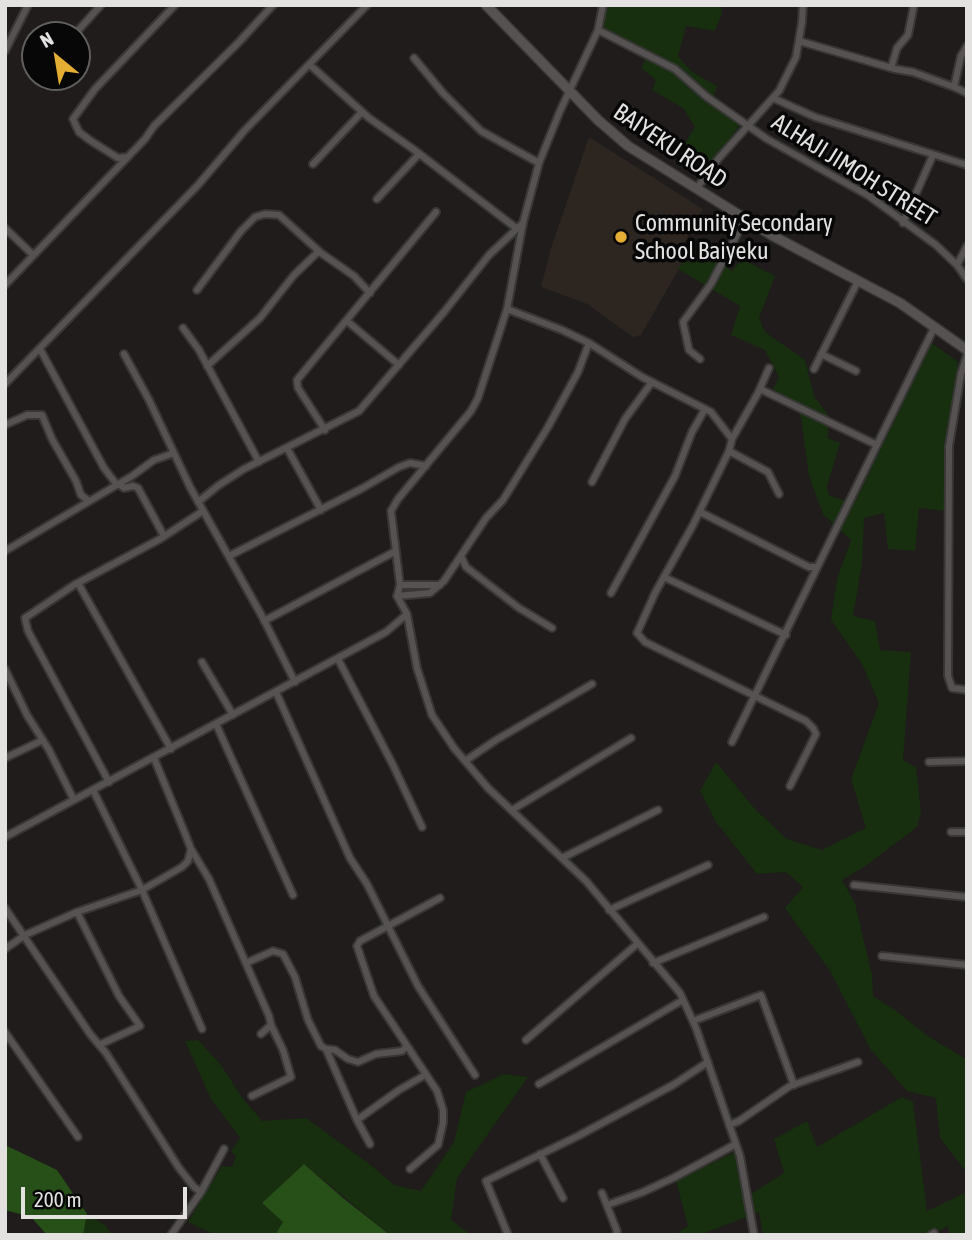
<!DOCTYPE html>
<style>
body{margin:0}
#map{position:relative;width:972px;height:1240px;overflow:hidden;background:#1f1c1b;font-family:"Asap Condensed",sans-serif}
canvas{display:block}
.frame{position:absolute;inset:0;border:7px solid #e3e2e1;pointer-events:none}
.north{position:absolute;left:21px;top:21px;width:70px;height:70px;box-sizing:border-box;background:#080707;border:2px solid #605f5e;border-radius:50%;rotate:330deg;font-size:19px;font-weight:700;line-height:28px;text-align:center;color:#e3e2e1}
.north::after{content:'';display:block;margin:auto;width:24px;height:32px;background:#e4ae35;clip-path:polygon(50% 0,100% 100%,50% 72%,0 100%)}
.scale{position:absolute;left:21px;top:1187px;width:166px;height:32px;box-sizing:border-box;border:4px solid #e3e2e1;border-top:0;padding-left:9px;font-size:21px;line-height:24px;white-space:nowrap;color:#e3e2e1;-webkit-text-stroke:5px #080707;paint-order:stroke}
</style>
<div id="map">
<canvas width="972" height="1240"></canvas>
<div class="frame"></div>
<div class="north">N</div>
<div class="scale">200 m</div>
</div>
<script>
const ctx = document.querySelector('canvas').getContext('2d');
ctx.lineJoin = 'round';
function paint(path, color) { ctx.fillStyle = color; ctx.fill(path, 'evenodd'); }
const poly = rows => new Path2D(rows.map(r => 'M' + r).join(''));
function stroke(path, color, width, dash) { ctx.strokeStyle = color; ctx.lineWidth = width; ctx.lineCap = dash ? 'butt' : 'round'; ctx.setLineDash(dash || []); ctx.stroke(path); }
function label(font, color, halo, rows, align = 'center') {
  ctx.font = font + ' "Asap Condensed",sans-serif'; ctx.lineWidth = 7; ctx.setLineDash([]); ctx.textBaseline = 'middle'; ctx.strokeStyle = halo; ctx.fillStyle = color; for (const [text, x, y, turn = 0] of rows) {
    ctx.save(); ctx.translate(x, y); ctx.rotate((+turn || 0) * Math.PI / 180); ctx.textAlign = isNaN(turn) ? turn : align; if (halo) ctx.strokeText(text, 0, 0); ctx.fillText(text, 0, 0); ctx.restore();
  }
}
paint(poly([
 [589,137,703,209,684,244,691,248,641,335,633,337,587,304,541,287,551,248]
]), '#2c2520');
paint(poly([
 [607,5,721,5,722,13,715,31,686,26,678,56,692,72,717,86,714,96,745,118,707,171,683,147,695,127,684,109,652,90,656,80,641,68,645,60,598,29],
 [691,248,718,261,732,271,742,259,775,276,759,318,765,332,805,360,814,396,828,415,828,438,840,443,827,486,829,495,854,504,932,343,958,362,944,511,919,508,915,551,888,549,884,513,864,518,862,564,853,616,875,621,880,650,911,652,903,760,916,767,921,812,917,827,864,867,842,880,855,903,872,975,873,996,896,1011,928,1036,967,1060,967,1173,940,1138,936,1098,907,1091,871,1050,830,971,785,908,803,887,786,872,757,874,716,822,700,791,716,762,755,809,787,839,822,850,866,828,851,779,879,703,862,664,831,620,837,579,851,540,823,514,809,476,801,418,796,404,773,389,779,377,765,350,731,335,740,306,678,269],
 [198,1040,221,1065,243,1099,262,1121,306,1118,368,1163,394,1185,421,1191,454,1142,466,1092,504,1074,528,1077,457,1178,451,1220,471,1235,390,1235,304,1164,262,1203,283,1222,275,1235,215,1235,188,1222,222,1166,232,1167,236,1157,231,1151,240,1138,211,1099,185,1041],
 [902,1097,913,1102,927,1211,965,1193,967,1235,950,1235,948,1226,932,1235,763,1235,759,1212,700,1235,675,1235,688,1226,676,1181,735,1152,746,1197,784,1173,774,1139,807,1121,817,1147],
 [87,1214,105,1225,112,1235,83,1235]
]), '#172e0f');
paint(poly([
 [5,1145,57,1170,87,1214,83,1235,47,1235,31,1217,5,1210],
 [304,1164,343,1198,390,1235,275,1235,283,1222,262,1203]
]), '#265018');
const street = poly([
 [603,5,598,30,560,111,539,163,523,223,507,309,478,398,471,411,398,499,391,511,400,585,397,596,407,614,417,668,432,715,454,748,488,788,586,881,680,993,696,1028,740,1156,754,1235],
 [598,30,675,69,707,97,767,139,869,196,936,245,957,265,967,279],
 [74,35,101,5],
 [799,41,895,69,913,72,954,87],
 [967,46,961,56,954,87,967,93],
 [5,51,28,5],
 [414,58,443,93,481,131,539,163],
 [310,65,369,118,413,149,516,228],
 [891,68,897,48,908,35,914,5],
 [773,98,815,117,967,165],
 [127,157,118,158,91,141,79,132,73,119,95,89,175,5],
 [313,164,362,112],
 [697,188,719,158,779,91,796,57,802,22,803,5],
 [377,199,419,154],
 [903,223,933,155],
 [5,228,33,255],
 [957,265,967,246],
 [5,285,145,139,154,126,238,43,273,5],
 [197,290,241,231,255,217,265,214,279,215,321,253,354,276,370,293],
 [507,309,562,330,589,343,642,377,711,412,732,439],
 [347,321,399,365],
 [183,328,199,350,259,462],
 [40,349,104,468,117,485],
 [124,354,149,400,190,487,263,618,295,682],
 [821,354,856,371],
 [967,355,961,374,949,446,948,676,952,688,967,690],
 [700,359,689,350,683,322,711,284,745,219],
 [207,366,260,318,294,275,319,251],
 [769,368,758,393,732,439,729,451,693,525,655,593,637,633,645,642,806,721,813,728,816,734,790,786],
 [814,369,858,281],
 [5,384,198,185,245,130,367,5],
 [760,389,877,445],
 [5,425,27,415,42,415,52,439,76,481,81,495,89,501],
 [325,430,298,388,297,380,436,212],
 [287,448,321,510],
 [729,451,768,472,779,494],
 [592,482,625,419,652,382],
 [119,484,124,488,133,486,138,488,164,536],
 [198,502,219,485,244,469,359,411,444,312,489,255,523,223],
 [700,512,809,567,816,567],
 [5,551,132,476,154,460,174,453],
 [229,556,361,489,399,467,410,463,426,466],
 [461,556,466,567,519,608,552,628],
 [664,577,786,635],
 [78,583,171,749],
 [400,585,440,585],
 [611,593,675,476,692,432,705,409],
 [397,596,430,593,444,581,486,518,503,500,548,427,578,372,589,343],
 [264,621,394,552],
 [338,659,393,765,422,827],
 [202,662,233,715],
 [5,669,27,715,49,750,74,800],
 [276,692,350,858,367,884,418,986,475,1075],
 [216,724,293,895],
 [732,742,934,328],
 [5,758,43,740],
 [465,761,496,740,592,684],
 [929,762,967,761],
 [109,782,28,631,25,618,74,585,160,539,203,511],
 [93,790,142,890,202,1029],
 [512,810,631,738],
 [951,832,967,832],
 [5,837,386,632,407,614],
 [191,849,209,879,269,1016,271,1025,261,1034],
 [562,858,658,810],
 [854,885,967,897],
 [5,908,90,1034,106,1053,179,1168,194,1187,201,1192],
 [609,910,708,865],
 [77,912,119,996,140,1026,99,1045],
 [5,949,25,935,77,912,142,890,182,867,188,861,191,849,184,831,154,758],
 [882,956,967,965],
 [246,963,273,951,283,954,295,977,308,1020,321,1046,326,1049,335,1050,348,1059,358,1062,376,1054,402,1051,407,1046],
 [653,963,764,917],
 [693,1021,761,995,794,1085],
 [5,1032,78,1137],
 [526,1040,637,944],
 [326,1049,357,1120,399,1090,425,1075],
 [539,1084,683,1000],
 [252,1096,291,1077,283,1050,271,1025],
 [357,1120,370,1144],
 [729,1125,739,1121,790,1086,858,1062],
 [540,1154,563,1198],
 [410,1169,438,1145,443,1123,443,1110,437,1091,374,996,357,946,360,941,440,898],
 [602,1193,617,1231,616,1235],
 [607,1205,643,1192,675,1177,736,1144],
 [171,1235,201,1192,224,1149],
 [508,1235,486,1181,578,1136,673,1085,708,1062],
 [931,1235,934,1233]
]);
const secondary = poly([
 [486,5,598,120,628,146,773,236,900,303,967,350]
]);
stroke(street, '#383736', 10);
stroke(secondary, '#383736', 12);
stroke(street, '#555251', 6);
stroke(secondary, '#555251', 9);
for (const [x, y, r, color] of [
 [621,237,7,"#e4ae35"]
]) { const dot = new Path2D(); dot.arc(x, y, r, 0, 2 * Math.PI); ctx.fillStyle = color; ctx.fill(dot); stroke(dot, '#080707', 2.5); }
label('24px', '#e3e2e1', '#080707', [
 ["BAIYEKU ROAD",670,146,34],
 ["ALHAJI JIMOH STREET",854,170,32]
]);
label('24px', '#e3e2e1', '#080707', [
 ["Community Secondary",635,223],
 ["School Baiyeku",635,251]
], 'left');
</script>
